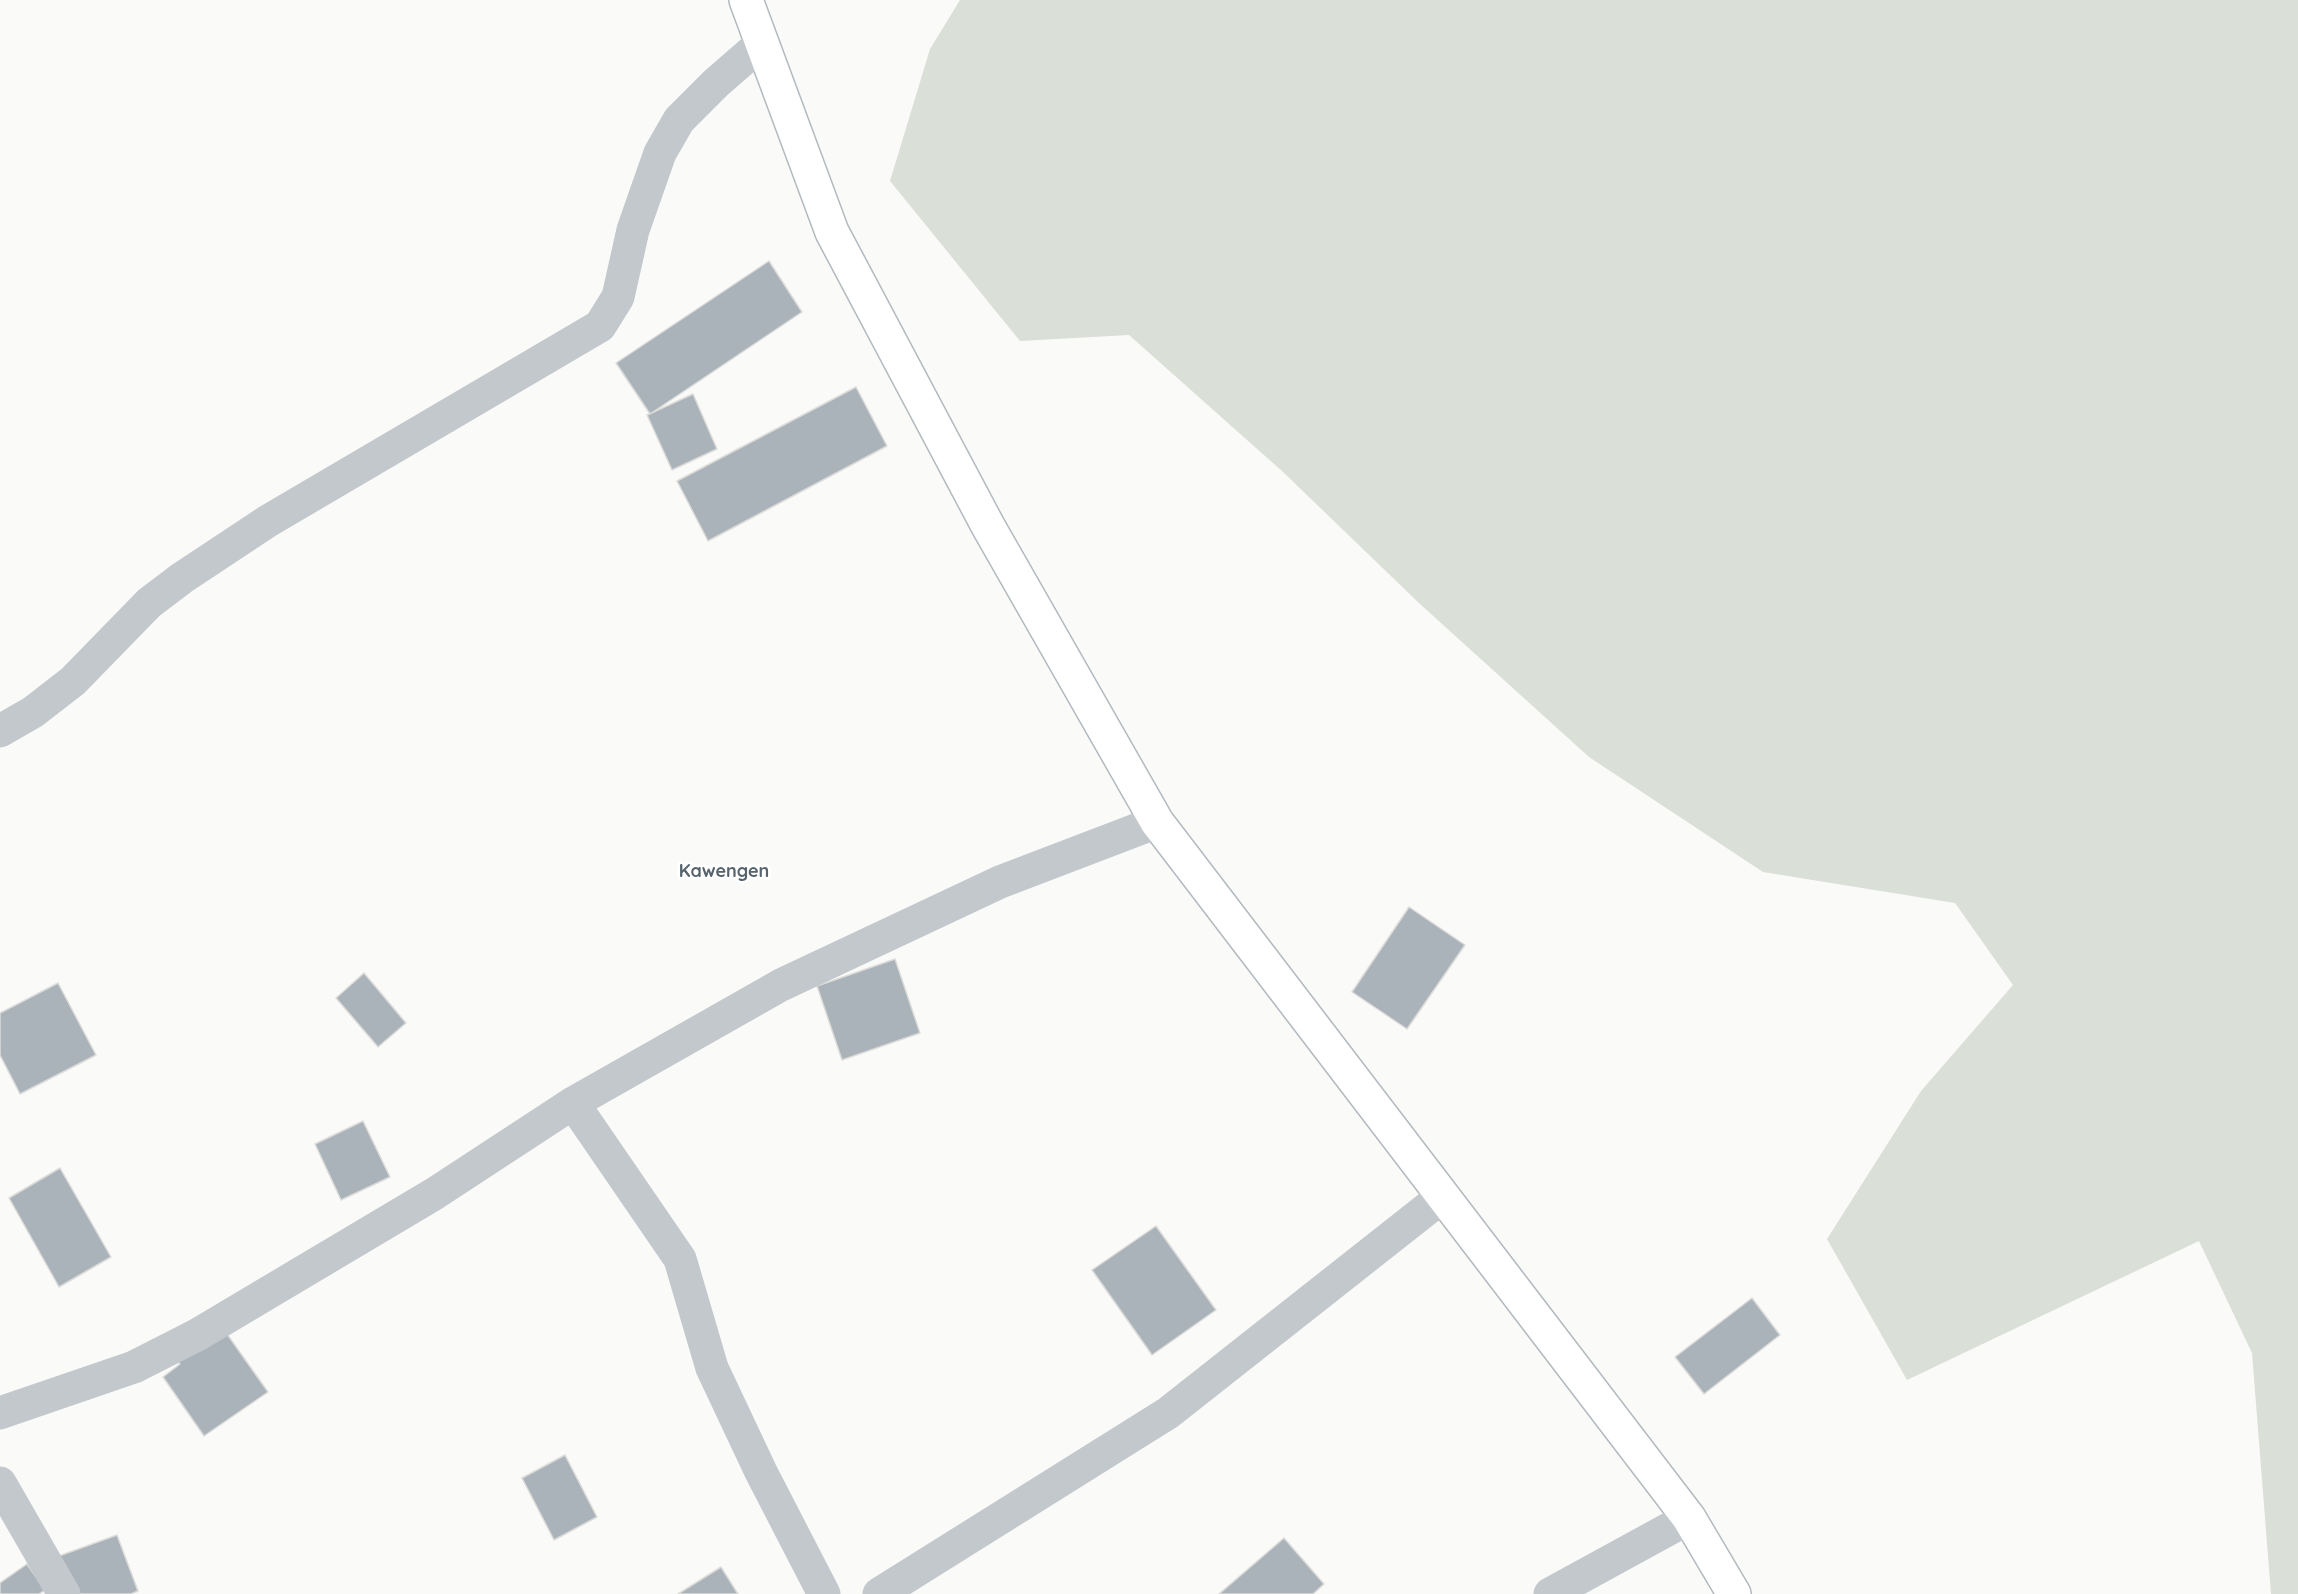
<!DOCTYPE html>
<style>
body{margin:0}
canvas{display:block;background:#fafaf8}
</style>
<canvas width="2298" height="1594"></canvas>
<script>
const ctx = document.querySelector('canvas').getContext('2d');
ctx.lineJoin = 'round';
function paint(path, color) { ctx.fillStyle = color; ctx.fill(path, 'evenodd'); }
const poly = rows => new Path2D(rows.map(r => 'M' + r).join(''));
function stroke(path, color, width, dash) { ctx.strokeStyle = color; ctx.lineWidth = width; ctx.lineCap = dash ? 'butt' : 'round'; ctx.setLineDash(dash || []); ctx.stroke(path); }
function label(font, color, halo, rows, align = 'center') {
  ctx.font = font + ' Quicksand,sans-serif'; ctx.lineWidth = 6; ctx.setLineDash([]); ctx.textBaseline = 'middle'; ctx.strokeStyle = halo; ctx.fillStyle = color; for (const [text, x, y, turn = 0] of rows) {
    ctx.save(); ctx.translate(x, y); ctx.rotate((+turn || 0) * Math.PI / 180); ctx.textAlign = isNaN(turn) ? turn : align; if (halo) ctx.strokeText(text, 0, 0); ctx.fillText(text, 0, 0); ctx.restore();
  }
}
paint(poly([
 [960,0,2298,0,2298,1594,2271,1594,2252,1353,2199,1241,1907,1380,1827,1239,1921,1091,2013,985,1955,903,1763,872,1589,757,1420,604,1283,472,1129,335,1020,341,890,181,930,49]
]), '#dadfd7');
const building = poly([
 [769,261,802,312,650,414,616,363,769,261],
 [856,387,887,446,708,541,677,481,856,387],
 [693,394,717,449,672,470,647,415,693,394],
 [1409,907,1465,945,1407,1029,1352,992,1409,907],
 [895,959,920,1033,842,1060,817,986,895,959],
 [364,973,406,1023,378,1047,336,998,364,973],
 [58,983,96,1055,20,1094,0,1055,0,1013,58,983],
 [363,1121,390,1177,341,1200,315,1144,363,1121],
 [60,1168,111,1257,59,1287,9,1198,60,1168],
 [1156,1226,1216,1310,1152,1355,1092,1270,1156,1226],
 [1752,1298,1780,1335,1704,1394,1675,1357,1752,1298],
 [227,1334,268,1392,204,1436,163,1377,180,1364,171,1352,227,1334],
 [565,1455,597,1517,554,1540,522,1478,565,1455],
 [117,1535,138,1591,131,1594,74,1594,59,1556,117,1535],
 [1284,1538,1324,1584,1313,1594,1219,1594,1284,1538],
 [27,1564,45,1590,39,1594,0,1594,0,1583,27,1564],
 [721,1567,738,1594,678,1594,721,1567]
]);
paint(building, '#aab3b9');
stroke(building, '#dcdcda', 1.5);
const secondary = poly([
 [746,0,832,232,988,526,1157,822,1689,1518,1734,1594]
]);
stroke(secondary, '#b3babf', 36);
stroke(poly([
 [0,731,33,712,73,681,149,603,182,578,268,521,600,326,618,297,633,230,660,153,679,120,716,83,762,43],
 [573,1103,680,1259,712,1368,761,1472,824,1594],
 [0,1413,134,1367,197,1335,434,1194,573,1103,781,985,1000,882,1157,822],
 [0,1483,64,1594],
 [879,1594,1168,1413,1442,1197],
 [1550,1594,1689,1518]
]), '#c3c8cc', 33);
stroke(secondary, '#fff', 33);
label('bold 18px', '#57646e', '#fff', [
 ["Kawengen",724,872]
]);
</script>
